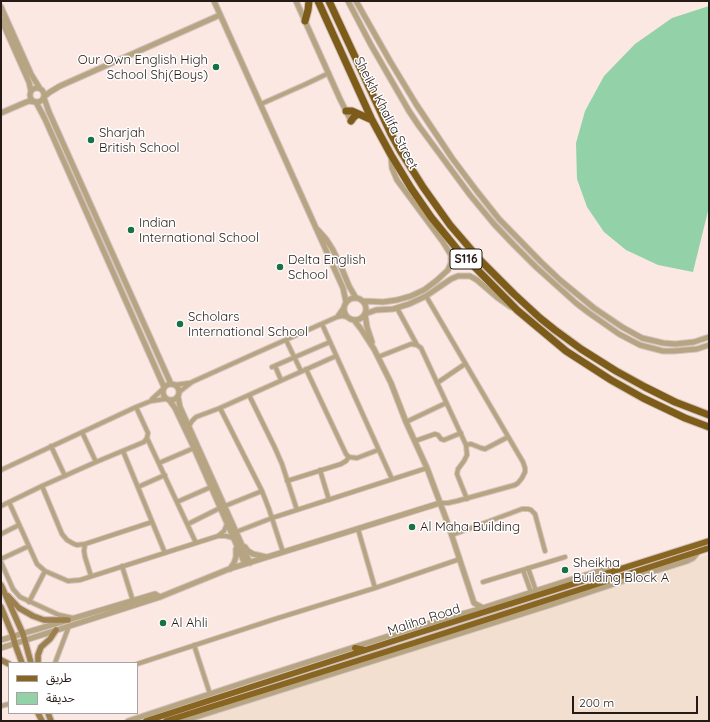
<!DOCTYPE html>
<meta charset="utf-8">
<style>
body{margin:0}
#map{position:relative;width:710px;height:722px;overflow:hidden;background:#fbe8e2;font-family:Quicksand,"Noto Sans Arabic",sans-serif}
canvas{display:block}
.frame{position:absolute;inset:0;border:2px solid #251a16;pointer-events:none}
.legend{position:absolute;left:8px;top:662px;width:130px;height:52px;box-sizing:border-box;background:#fff;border:1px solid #a8a3a2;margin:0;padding:5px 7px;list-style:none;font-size:12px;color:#251a16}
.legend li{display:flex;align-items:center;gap:8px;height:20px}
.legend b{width:20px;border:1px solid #a8a3a2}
.scale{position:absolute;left:572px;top:696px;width:126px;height:18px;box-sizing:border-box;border:2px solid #251a16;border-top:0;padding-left:5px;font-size:12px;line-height:14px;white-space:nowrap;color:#251a16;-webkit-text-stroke:3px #fff;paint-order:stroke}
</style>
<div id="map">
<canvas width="710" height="722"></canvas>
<div class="frame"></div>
<ul class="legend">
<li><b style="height:5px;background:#886621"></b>طريق</li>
<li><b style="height:11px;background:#93d2a8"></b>حديقة</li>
</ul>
<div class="scale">200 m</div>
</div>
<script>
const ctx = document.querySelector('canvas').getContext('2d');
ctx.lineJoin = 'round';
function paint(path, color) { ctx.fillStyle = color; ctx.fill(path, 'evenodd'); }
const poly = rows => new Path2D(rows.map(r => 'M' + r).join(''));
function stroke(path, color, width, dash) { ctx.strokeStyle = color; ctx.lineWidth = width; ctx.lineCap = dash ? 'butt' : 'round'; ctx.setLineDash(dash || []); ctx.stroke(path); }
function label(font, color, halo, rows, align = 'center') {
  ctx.font = font + ' Quicksand,sans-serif'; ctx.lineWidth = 3; ctx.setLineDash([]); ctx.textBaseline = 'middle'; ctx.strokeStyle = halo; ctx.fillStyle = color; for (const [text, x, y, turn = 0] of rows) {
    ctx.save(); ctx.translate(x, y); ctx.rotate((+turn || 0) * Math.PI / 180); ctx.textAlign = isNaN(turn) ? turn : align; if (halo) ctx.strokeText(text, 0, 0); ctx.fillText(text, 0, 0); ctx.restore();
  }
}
paint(poly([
 [709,554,709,721,182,721,452,632]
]), '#f2dfcf');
paint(poly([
 [709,6,709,207,693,272,658,265,626,250,604,232,587,207,577,179,576,143,585,111,604,76,635,44,672,18]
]), '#93d2a8');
const minor = poly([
 [261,104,306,84,329,73],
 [426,296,523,462,525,468,525,472,522,478,518,483,515,485,457,501,448,503,440,503],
 [397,308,417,345],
 [337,317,344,307],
 [322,324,392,479],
 [286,340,301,371],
 [378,357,411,344,417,345,421,348,466,445,467,455,464,461,458,469,457,474,467,499],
 [275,366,281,380],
 [272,367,330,342],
 [306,369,346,454,349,457,357,458,378,450],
 [437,383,465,364],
 [174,385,189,383],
 [179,392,192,382,254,354,337,317,342,316,347,317],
 [249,395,275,448,282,464,297,510],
 [152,399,163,389],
 [220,408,262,491,269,509,283,552],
 [406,422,446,403],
 [189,426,192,421,196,417,220,408,336,356],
 [82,432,96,462],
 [147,438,196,543],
 [415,441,435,434,438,435,441,439,444,440,461,433],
 [466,445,471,444,481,448,485,449,508,437],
 [51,446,65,476],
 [123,451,165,553],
 [159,463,194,448],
 [1,470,136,407,151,401,165,399],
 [320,470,329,500],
 [287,481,341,464,346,461,349,457],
 [42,486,62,534,67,540,74,544,77,545,85,544,152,522],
 [138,487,165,475],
 [9,502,37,564,45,571,68,581,80,580,218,536,226,536,233,538],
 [177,502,211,487],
 [1,506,42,486,96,462,144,442,147,438,148,433,136,407],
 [225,506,262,491],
 [188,524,220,508],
 [358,529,375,588],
 [236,532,272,518,427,468],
 [1,534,19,525],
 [452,535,522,509,528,509,531,510,535,514,545,551],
 [218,536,224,531,227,524],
 [85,544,84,551,85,557,91,576],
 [1,559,29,546],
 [1,562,13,589,20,597,59,615,73,618],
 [122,566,133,601],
 [528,568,536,591],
 [523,570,531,592],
 [483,582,565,557],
 [29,602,45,571],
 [194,645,210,694],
 [55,663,69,626],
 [137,664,275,619,375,588,460,559],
 [1,706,9,704]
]);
const tertiary = poly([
 [214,1,343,288,346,302],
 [296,1,340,99,351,121],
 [348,1,371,45,409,111,419,126,470,195,494,224,514,245,536,267,576,303,589,313,619,334,640,345,663,351,674,351,697,349,709,345],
 [356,1,390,61,416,104,452,158,476,190,499,219,541,262,560,280,594,308,622,327,642,338,663,343,675,344,694,342,709,337],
 [1,7,31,74,39,87],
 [1,19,29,82,31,91],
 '30 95a7 7 0 1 1 14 0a7 7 0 1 1-14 0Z',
 [45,96,50,92,60,86,220,15],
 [44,98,49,112,171,384],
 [36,102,45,119,164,387],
 [1,113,24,103,29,101,35,102],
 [318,230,326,239,333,250,342,269,349,286,356,298],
 '344 309a11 11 0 1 1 22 0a11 11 0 1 1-22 0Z',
 [363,301,383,302,397,300,411,296,424,290,436,281,448,270,451,263,451,255,443,242,397,180,392,168,391,156],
 [354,320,361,329,374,349,391,383,406,422,427,468,448,524,474,603,483,608],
 [372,342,367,327,365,314,376,310,393,309,409,304,426,296,451,279,458,276,470,276,477,280,498,298,511,307],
 '163 392a8 8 0 1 1 16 0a8 8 0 1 1-16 0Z',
 [178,397,180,407,250,563],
 [170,401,175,408,194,448,245,564],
 [245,547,248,551,253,554,266,557],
 [230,569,234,563,236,557,236,549],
 [1,640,155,594,160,597],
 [1,648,160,597,229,569,440,503],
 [128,721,249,681,420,626,483,608,582,576,610,568,620,568],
 [183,721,550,605,623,581,687,561,693,558,699,551]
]);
const secondary = poly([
 [1,585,23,634,31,663],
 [8,596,19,608,33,616,44,620,68,620],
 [1,607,13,636,15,644,22,663],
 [1,660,9,664],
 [38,663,38,655,41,647,50,639,56,630],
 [38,713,42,721],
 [48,713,51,721]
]);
const primary = poly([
 [355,648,365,650],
 [146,721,415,634,709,541],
 [166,721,417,642,709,548]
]);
const trunk = poly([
 [318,1,372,120,391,155,411,188,431,217,457,249,517,310,566,351,611,380,643,398,685,418,709,427],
 [329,1,391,134,401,152,423,187,450,225,481,261,514,294,540,318,555,330,581,349,616,371,645,387,675,402,709,415],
 [305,21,308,10,309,1],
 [346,111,352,111,372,120],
 [351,121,354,117,358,114]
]);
stroke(minor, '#d4c3bd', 6);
stroke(tertiary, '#d4c3bd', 7);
stroke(secondary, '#d4c3bd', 8);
stroke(primary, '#d4c3bd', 8);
stroke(trunk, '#d4c3bd', 9);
stroke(minor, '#b7a483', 4);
stroke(tertiary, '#b7a483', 5);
stroke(secondary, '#9c804e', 5.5);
stroke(primary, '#886621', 6);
stroke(trunk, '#7c5c18', 7);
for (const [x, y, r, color] of [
 [216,67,4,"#187145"],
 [91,140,4,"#187145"],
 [131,230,4,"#187145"],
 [280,267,4,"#187145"],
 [180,324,4,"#187145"],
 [412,527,4,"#187145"],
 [565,570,4,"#187145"],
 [163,623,4,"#187145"]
]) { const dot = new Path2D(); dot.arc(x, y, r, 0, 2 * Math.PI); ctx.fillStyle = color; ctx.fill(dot); stroke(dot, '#fff', 1.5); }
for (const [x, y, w] of [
 [466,259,32]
]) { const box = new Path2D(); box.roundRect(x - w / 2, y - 10, w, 20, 3); ctx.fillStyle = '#fff'; ctx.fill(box); stroke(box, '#251a16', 1); }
label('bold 12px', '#251a16', null, [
 ["S116",466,259]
]);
label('13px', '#251a16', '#fff', [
 ["Our Own English High",208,60,"right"],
 ["School Shj(Boys)",208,75,"right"],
 ["Sharjah",99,133],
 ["British School",99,148],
 ["Indian",139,223],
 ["International School",139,238],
 ["Delta English",288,260],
 ["School",288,275],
 ["Scholars",188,317],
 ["International School",188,332],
 ["Al Maha Building",420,527],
 ["Sheikha",573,563],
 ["Building Block A",573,578],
 ["Al Ahli",171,623]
], 'left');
label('13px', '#251a16', '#fff', [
 ["Sheikh Khalifa Street",386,113,63],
 ["Maliha Road",424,620,-18]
]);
</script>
